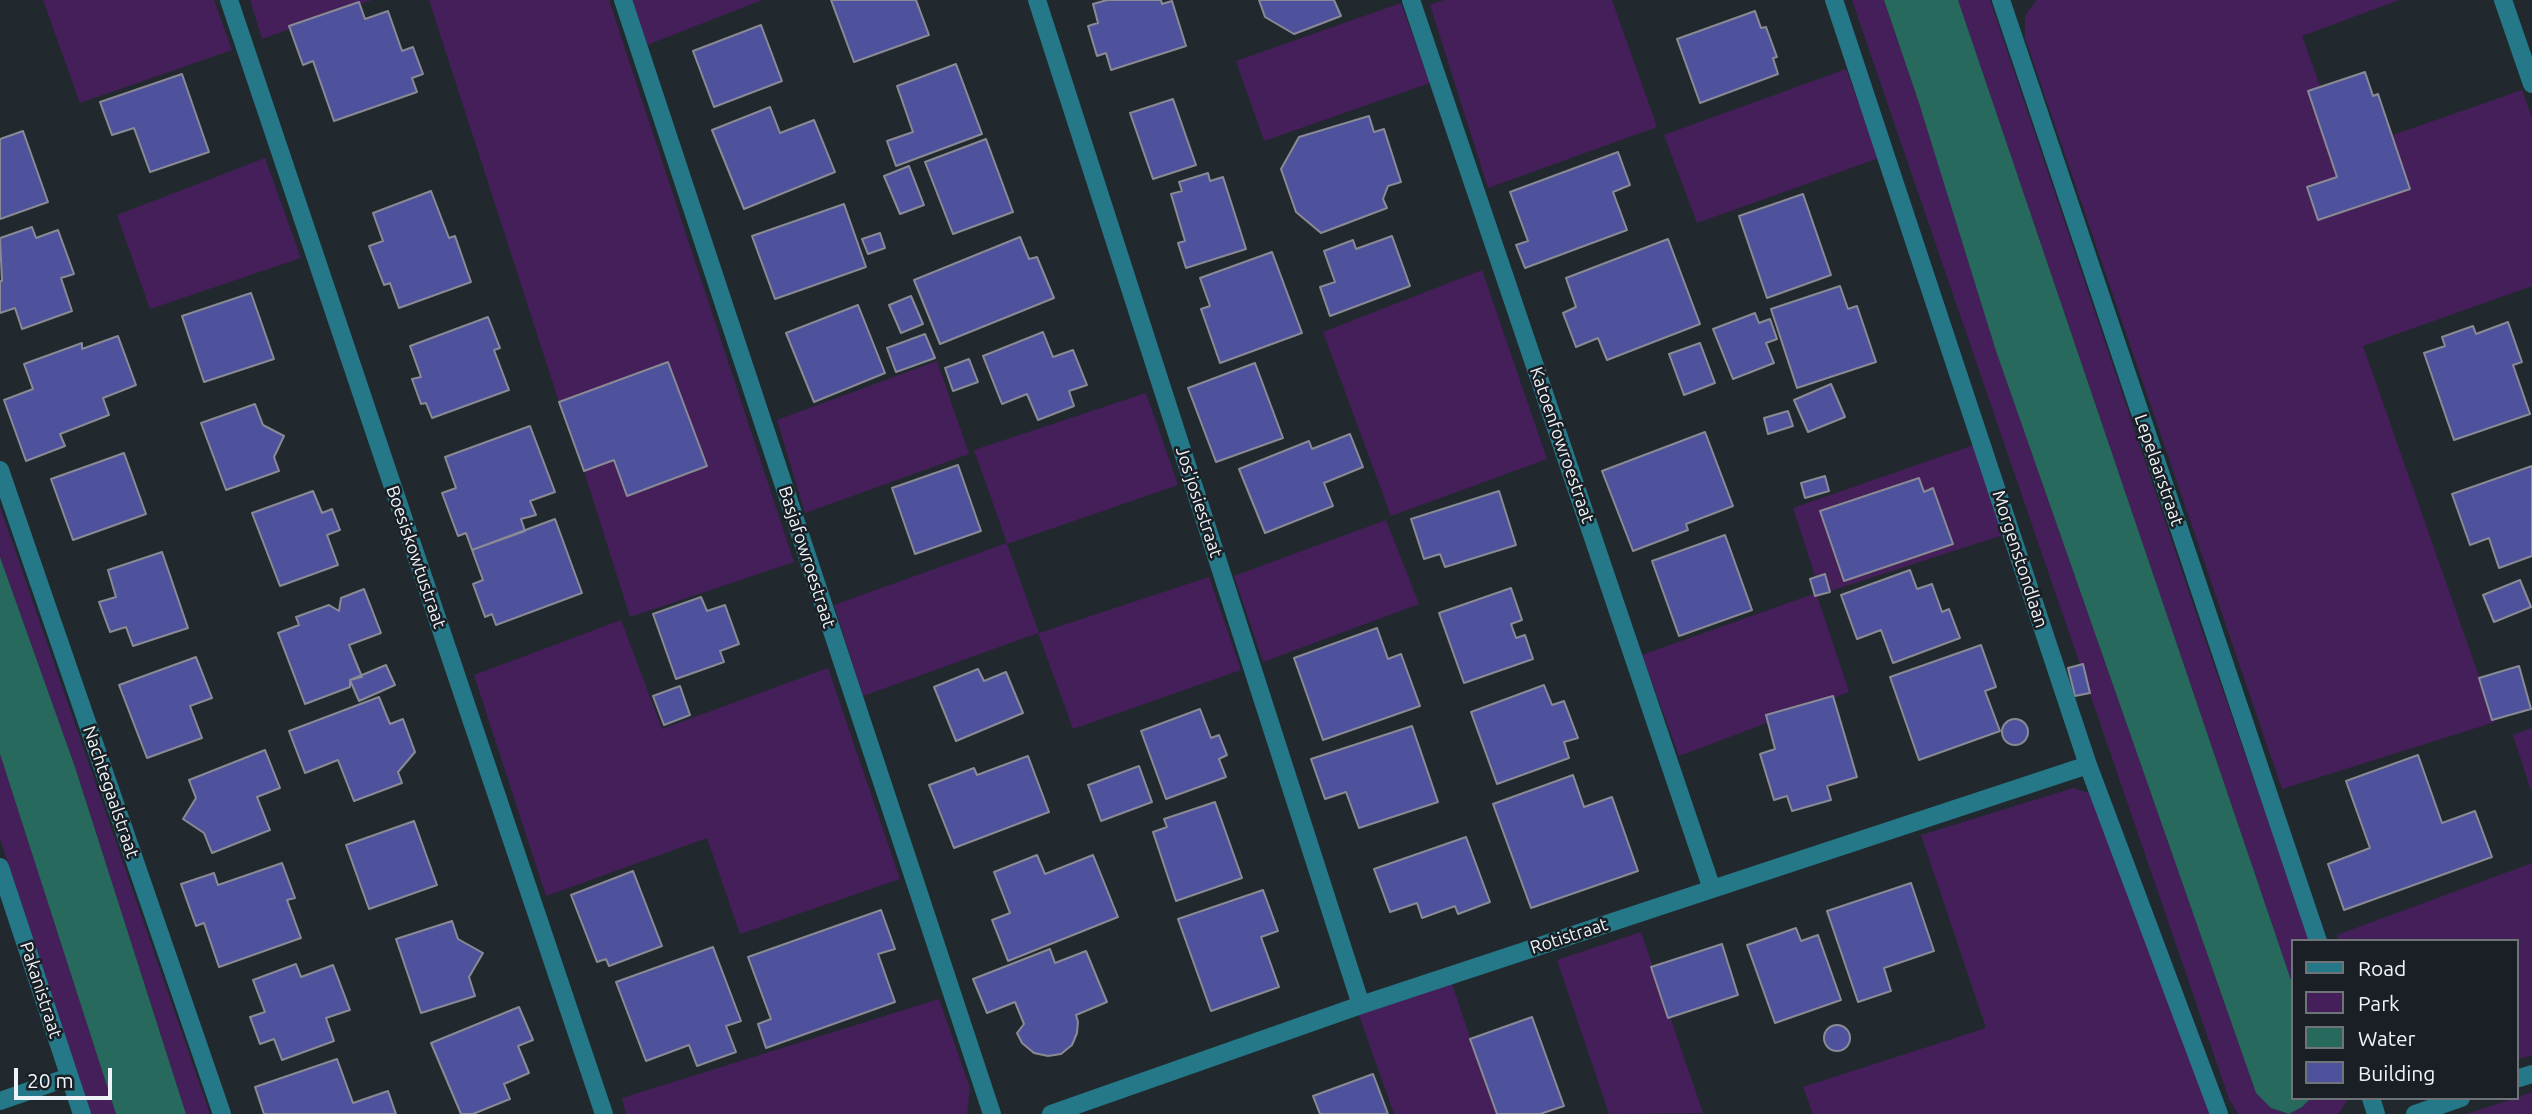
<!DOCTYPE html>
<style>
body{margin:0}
#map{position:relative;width:2532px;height:1114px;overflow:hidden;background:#22292e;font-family:Ubuntu,sans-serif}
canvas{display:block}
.legend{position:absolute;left:2291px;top:939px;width:228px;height:161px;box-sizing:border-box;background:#191f25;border:2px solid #6f7479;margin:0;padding:9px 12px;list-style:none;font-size:21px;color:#eff4f8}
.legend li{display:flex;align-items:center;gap:14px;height:35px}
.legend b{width:35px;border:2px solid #6f7479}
.scale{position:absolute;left:14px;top:1068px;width:98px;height:32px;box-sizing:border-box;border:4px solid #eff4f8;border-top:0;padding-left:9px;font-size:21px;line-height:24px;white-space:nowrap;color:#eff4f8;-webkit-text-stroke:5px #191f25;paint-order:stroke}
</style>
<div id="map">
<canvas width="2532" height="1114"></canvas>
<ul class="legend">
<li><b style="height:9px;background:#257887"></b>Road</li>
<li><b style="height:19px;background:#441f59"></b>Park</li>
<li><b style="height:19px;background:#276a5d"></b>Water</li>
<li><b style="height:19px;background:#4e529c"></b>Building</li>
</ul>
<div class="scale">20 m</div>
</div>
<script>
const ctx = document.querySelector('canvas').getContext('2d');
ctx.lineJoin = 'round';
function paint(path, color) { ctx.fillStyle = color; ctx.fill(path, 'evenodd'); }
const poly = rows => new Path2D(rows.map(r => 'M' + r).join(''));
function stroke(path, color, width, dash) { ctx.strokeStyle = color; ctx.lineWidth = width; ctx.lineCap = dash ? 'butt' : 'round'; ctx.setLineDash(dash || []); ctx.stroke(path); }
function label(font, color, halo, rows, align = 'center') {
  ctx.font = font + ' Ubuntu,sans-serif'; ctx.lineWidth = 5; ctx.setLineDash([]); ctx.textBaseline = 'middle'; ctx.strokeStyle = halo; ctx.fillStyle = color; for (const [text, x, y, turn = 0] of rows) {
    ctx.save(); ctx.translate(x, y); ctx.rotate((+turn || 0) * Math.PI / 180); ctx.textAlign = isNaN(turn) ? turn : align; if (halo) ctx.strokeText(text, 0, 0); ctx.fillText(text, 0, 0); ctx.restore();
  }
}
paint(poly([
 [43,0,214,0,232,50,80,103],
 [250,0,372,0,262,39],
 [429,0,609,0,794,562,630,617,584,471,559,402],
 [632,0,762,0,647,45],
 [1444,0,1612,0,1657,127,1488,188,1430,5],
 [1852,0,1884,0,1919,103,1996,351,2256,1093,2271,1108,2288,1114,2238,1114,2229,1099],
 [1958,0,1990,0,2200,625,2310,941,2292,941,2292,983],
 [2037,0,2399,0,2302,36,2344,152,2522,90,2532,118,2532,286,2363,346,2495,722,2282,789,2025,38,2025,16],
 [1401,3,1430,83,1264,141,1236,61],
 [1846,69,1879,158,1697,223,1664,135],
 [265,158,301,258,150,309,117,215],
 [1482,270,1547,459,1391,516,1323,332],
 [937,361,969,454,805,513,777,420],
 [1146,393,1178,485,1007,544,1039,633,1209,577,1241,670,1073,729,1038,633,863,696,834,605,1007,543,974,450],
 [1974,445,2006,534,1821,594,1793,508],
 [0,507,210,1114,186,1114,75,767,0,557],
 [1386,520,1419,604,1263,662,1234,576],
 [1816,593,1849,692,1679,756,1642,655],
 [621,620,662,729,828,668,900,879,740,934,707,838,546,896,474,675],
 [2532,728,2532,794,2513,735],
 [0,754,116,1114,91,1114,0,839],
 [2073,788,2092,794,2207,1099,2209,1114,1813,1114,1803,1087,1986,1028,1921,835],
 [2532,863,2532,1055,2516,1060,2516,941,2339,941,2337,935],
 [1641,932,1703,1113,1609,1114,1557,960],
 [1451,981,1496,1114,1394,1114,1358,1012],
 [939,999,970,1088,967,1114,626,1114,622,1098],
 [2532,1092,2532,1114,2466,1114,2516,1098],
 [2311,1098,2348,1098,2341,1111,2337,1114,2289,1114,2302,1107]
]), '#441f59');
paint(poly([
 [1884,0,1958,0,2292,983,2292,1098,2311,1098,2302,1107,2289,1114,2271,1108,2256,1093,1996,351,1919,103],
 [0,557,75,767,186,1114,116,1114,0,754]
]), '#276a5d');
const building = poly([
 [831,0,916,0,929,35,854,62,831,0],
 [1107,0,1161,0,1162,4,1172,1,1186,46,1111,70,1106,53,1097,56,1088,26,1098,23,1093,4,1107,0],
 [1259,0,1334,0,1341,16,1294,34,1265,17,1259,0],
 [359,2,365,19,388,11,402,51,413,47,423,74,412,78,417,92,334,121,313,61,303,65,289,26,359,2],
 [1755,11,1761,28,1766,27,1777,57,1773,58,1778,74,1700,103,1677,39,1755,11],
 [761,25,782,81,714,107,693,51,761,25],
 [956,64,982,134,896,166,887,141,913,132,897,86,956,64],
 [2365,72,2373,96,2378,94,2410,189,2318,220,2307,187,2337,177,2308,91,2365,72],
 [182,74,209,152,150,172,134,128,112,135,100,102,182,74],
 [1173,99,1196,165,1153,179,1130,113,1173,99],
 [770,107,780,133,814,120,835,172,744,209,712,130,770,107],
 [1369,116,1374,132,1384,129,1401,182,1388,186,1383,199,1387,208,1321,233,1296,212,1281,169,1299,137,1369,116],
 [23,131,48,202,0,219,0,139,23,131],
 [986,139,1013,212,953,234,925,162,986,139],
 [1618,152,1630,185,1613,192,1627,230,1525,268,1516,245,1528,241,1510,192,1618,152],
 [909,166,924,205,900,214,884,176,909,166],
 [1208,173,1210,181,1223,177,1246,249,1186,268,1178,243,1185,241,1171,194,1182,191,1179,182,1208,173],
 [431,191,449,238,455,236,471,282,399,308,390,283,384,285,369,246,383,241,373,213,431,191],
 [1803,194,1831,275,1767,298,1739,216,1803,194],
 [844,204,866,267,775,299,752,236,844,204],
 [32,227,36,238,58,230,74,274,61,278,72,311,22,329,15,308,0,313,0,281,2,281,0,238,32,227],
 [880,233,885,248,868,254,862,239,880,233],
 [1392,236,1410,286,1330,316,1320,287,1335,282,1324,251,1353,240,1356,249,1392,236],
 [1020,237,1029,259,1037,257,1054,298,940,344,914,280,1020,237],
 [1668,239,1700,324,1607,360,1598,338,1576,347,1563,313,1576,307,1566,278,1668,239],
 [1272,252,1302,333,1220,363,1201,309,1210,306,1200,278,1272,252],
 [1840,286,1848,309,1857,306,1876,362,1797,388,1771,309,1840,286],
 [251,293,274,359,204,382,182,316,251,293],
 [911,296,923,324,901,333,889,305,911,296],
 [858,305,885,373,814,402,786,333,858,305],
 [1755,313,1759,323,1770,319,1777,339,1766,343,1774,363,1733,379,1713,329,1755,313],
 [488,317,500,348,494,350,509,390,432,418,426,403,421,404,412,379,421,377,410,346,488,317],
 [2508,322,2522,362,2513,365,2530,414,2454,440,2424,353,2445,346,2442,337,2473,326,2476,334,2508,322],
 [1043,332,1053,357,1073,350,1087,385,1069,391,1074,406,1038,420,1027,394,1002,404,983,356,1043,332],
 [925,334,935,358,896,372,887,348,925,334],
 [118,336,136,385,103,398,109,415,60,434,65,446,26,461,4,400,33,389,24,364,82,343,82,349,118,336],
 [1700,343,1715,383,1684,395,1669,354,1700,343],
 [969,359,978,382,953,391,945,368,969,359],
 [668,362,707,466,627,496,614,460,584,471,559,402,668,362],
 [1255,363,1283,438,1216,462,1188,388,1255,363],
 [1831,384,1845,417,1808,432,1794,400,1831,384],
 [255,404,263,425,284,436,274,457,279,471,226,490,201,423,255,404],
 [1788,411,1793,426,1768,434,1764,418,1788,411],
 [530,426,555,492,530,501,536,515,521,519,525,531,472,550,466,533,458,536,442,493,456,488,445,457,530,426],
 [1705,432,1733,506,1686,524,1688,530,1633,551,1602,471,1705,432],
 [1350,434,1363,467,1324,483,1333,506,1265,533,1239,469,1309,441,1312,449,1350,434],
 [124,453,146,514,73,540,51,479,124,453],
 [958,465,981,531,915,554,892,488,958,465],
 [2532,466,2532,556,2499,568,2489,538,2470,545,2452,494,2532,466],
 [1825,476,1829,491,1805,498,1801,483,1825,476],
 [1919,478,1924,492,1933,488,1953,544,1844,581,1820,511,1919,478],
 [313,491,322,513,332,509,340,530,327,535,338,565,280,586,252,513,313,491],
 [1499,491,1516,545,1445,567,1440,554,1424,559,1411,519,1499,491],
 [555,519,582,593,496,625,492,614,485,617,473,584,483,580,472,550,555,519],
 [1725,535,1752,610,1679,636,1652,561,1725,535],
 [162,552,188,628,133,646,126,627,110,632,99,602,116,597,108,570,162,552],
 [1910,570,1917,589,1932,584,1942,612,1949,609,1960,638,1893,663,1881,630,1857,639,1841,595,1910,570],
 [1825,574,1830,592,1815,596,1810,579,1825,574],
 [2520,580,2531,607,2494,622,2483,595,2520,580],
 [1511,588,1522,620,1511,624,1516,638,1525,635,1533,659,1464,683,1439,613,1511,588],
 [364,589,381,633,349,645,362,677,350,680,350,687,305,704,278,633,299,625,296,617,329,605,339,611,341,598,364,589],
 [701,597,707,611,725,605,739,644,720,651,724,662,676,679,653,614,701,597],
 [1377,628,1388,659,1401,654,1420,706,1323,740,1294,658,1377,628],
 [1981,645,1996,687,1985,691,2000,731,1919,760,1890,677,1981,645],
 [196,657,212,698,190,706,202,738,147,758,119,685,196,657],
 [2083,664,2090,693,2075,696,2068,668,2083,664],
 [386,665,395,685,359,701,350,680,386,665],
 [2519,666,2531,709,2492,720,2479,678,2519,666],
 [978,669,984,681,1006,672,1023,713,956,741,934,687,978,669],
 [1544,685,1552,705,1564,701,1578,738,1564,742,1569,758,1497,784,1471,712,1544,685],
 [680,686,690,715,664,725,653,696,680,686],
 [1833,696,1857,777,1827,786,1831,800,1792,811,1787,796,1774,800,1760,754,1775,749,1766,715,1833,696],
 [379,697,390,724,403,719,415,752,398,772,402,783,354,801,338,760,305,773,289,731,379,697],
 [1200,709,1211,738,1219,735,1227,755,1219,759,1226,777,1166,799,1141,731,1200,709],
 '2002 732a13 13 0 1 1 26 0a13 13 0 1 1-26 0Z',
 [1412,726,1438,802,1359,828,1346,792,1325,799,1311,759,1412,726],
 [265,750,280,788,257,797,270,830,212,853,204,833,183,819,196,798,189,780,265,750],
 [2418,755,2442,823,2475,811,2492,857,2344,910,2328,864,2370,848,2346,781,2418,755],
 [1028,756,1049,812,954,848,929,785,974,768,977,775,1028,756],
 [1139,766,1152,802,1101,821,1088,785,1139,766],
 [1573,775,1584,807,1612,797,1638,871,1531,908,1493,804,1573,775],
 [1215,802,1242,878,1176,901,1153,832,1167,827,1164,819,1215,802],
 [414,821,437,885,369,909,346,845,414,821],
 [1466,837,1490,902,1458,914,1455,906,1422,918,1417,903,1390,912,1374,869,1466,837],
 [1037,855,1045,874,1093,855,1118,917,1008,961,992,920,1010,913,994,872,1037,855],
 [282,863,295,898,287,900,301,938,219,967,204,923,196,926,181,884,214,873,218,885,282,863],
 [633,871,662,946,609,966,606,959,597,962,571,895,633,871],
 [1911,883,1934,951,1884,968,1891,991,1858,1002,1827,911,1911,883],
 [1263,890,1278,931,1261,937,1279,987,1211,1011,1178,919,1263,890],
 [881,910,895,949,878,954,895,1002,766,1048,758,1024,771,1019,748,957,881,910],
 [452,921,458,939,483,953,469,977,475,996,421,1013,396,939,452,921],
 [1796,928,1801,941,1818,935,1841,1000,1775,1023,1747,945,1796,928],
 [1722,944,1738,995,1668,1018,1651,967,1722,944],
 [713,947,741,1021,726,1026,736,1052,697,1066,689,1045,646,1061,616,982,713,947],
 [1050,949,1055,963,1086,951,1107,1002,1076,1015,1078,1022,1077,1033,1072,1045,1061,1054,1048,1056,1034,1053,1022,1043,1017,1033,1024,1024,1015,1002,987,1013,973,979,1050,949],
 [296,964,301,977,333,965,350,1010,326,1018,334,1041,282,1060,274,1039,260,1044,250,1017,265,1012,253,980,296,964],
 [519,1007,533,1040,518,1046,529,1073,504,1084,510,1099,473,1114,461,1114,431,1043,519,1007],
 [1532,1017,1564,1106,1540,1114,1497,1114,1470,1039,1532,1017],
 '1824 1038a13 13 0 1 1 26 0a13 13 0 1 1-26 0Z',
 [337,1059,353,1103,388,1091,396,1114,264,1114,255,1087,337,1059],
 [1373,1074,1388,1114,1320,1114,1313,1096,1373,1074]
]);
paint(building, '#4e529c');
stroke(building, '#898a94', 2);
stroke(poly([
 [229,0,604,1114],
 [623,0,992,1114],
 [1037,0,1361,1005],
 [1411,0,1712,889],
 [1834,0,2088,765,2219,1114],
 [2001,0,2318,941],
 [2503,0,2532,84],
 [0,470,222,1114],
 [0,867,82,1114],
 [2516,1079,2532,1074],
 [2371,1098,2376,1114],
 [0,1101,69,1077],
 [1051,1114,1361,1005,2088,765],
 [2415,1114,2461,1098]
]), '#257887', 18);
label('18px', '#eff4f8', '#191f25', [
 ["Katoenfowroestraat",1562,445,71],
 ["Lepelaarstraat",2159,470,71],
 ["Jos'josiestraat",1199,502,72],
 ["Boesiskowtustraat",416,557,71],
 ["Basjafowroestraat",807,557,72],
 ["Morgenstondlaan",2020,559,72],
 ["Nachtegaalstraat",111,792,71],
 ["Rotistraat",1569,936,-18],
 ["Pakanistraat",41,990,72]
]);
</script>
